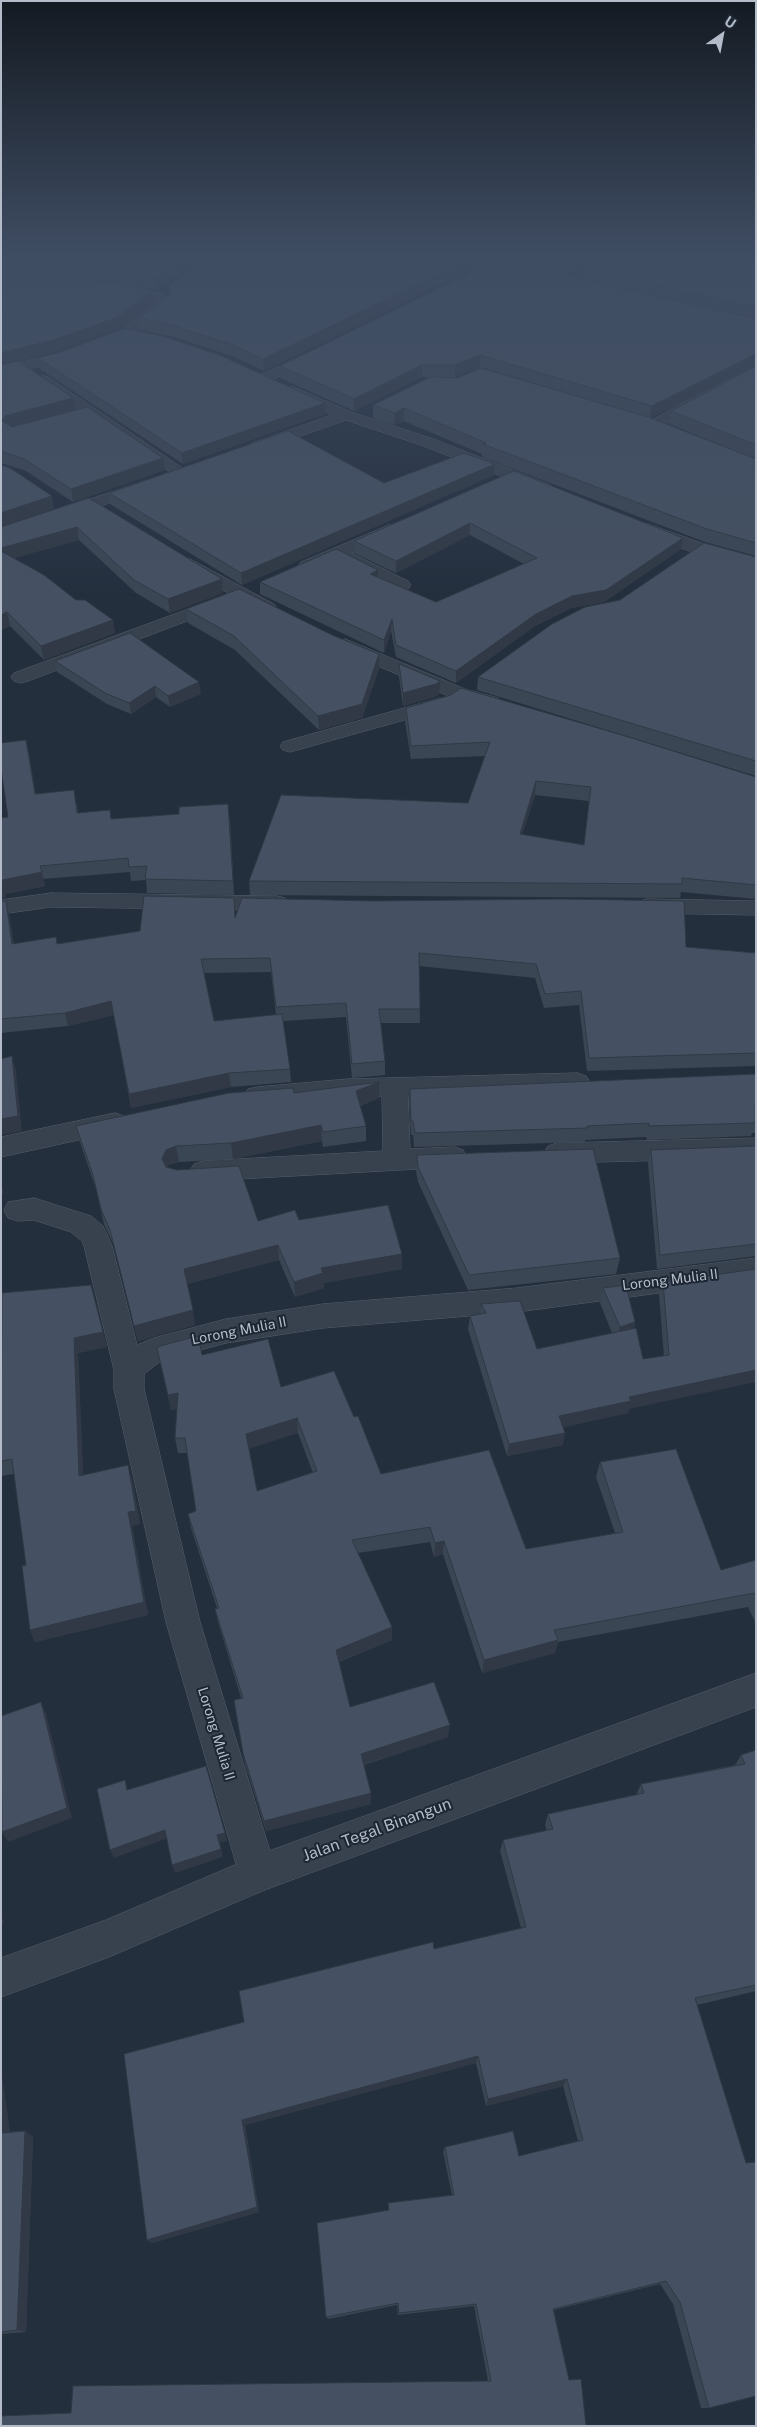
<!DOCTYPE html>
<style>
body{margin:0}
#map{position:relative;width:757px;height:2427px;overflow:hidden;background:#242f3e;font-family:"Public Sans",sans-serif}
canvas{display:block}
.frame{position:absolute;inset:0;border:2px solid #b4bcc9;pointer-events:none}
.north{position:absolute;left:697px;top:10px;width:50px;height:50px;-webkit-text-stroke:4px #1d2633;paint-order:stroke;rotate:33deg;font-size:14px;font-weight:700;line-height:20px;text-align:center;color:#b4bcc9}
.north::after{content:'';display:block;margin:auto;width:18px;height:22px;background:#b4bcc9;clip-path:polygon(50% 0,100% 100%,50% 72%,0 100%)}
</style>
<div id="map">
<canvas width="757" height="2427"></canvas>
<div class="frame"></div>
<div class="north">U</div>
</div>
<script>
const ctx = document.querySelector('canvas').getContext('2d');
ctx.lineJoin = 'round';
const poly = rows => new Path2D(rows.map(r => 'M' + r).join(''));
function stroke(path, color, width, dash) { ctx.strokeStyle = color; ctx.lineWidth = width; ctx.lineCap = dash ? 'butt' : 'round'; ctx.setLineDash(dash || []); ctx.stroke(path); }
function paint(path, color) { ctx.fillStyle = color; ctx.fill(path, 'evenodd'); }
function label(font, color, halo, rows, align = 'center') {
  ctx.font = font + ' "Public Sans",sans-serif'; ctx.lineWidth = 4; ctx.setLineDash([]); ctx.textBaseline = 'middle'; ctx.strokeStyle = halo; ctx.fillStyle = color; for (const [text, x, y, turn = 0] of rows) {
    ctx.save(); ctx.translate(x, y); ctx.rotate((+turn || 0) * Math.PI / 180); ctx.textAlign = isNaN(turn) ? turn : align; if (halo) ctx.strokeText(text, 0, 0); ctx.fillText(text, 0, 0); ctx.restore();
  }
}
const minor = poly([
 [433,257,462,257,521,268,528,272,521,276,439,261,433,257],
 [610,257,627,257,577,285,567,285,565,282,610,257],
 [115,285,161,293,172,302,130,336,65,360,1,376,1,367,55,354,120,330,156,302,152,299,110,292,108,289,115,285],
 [314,350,319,351,321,354,319,357,268,382,258,382,256,379,258,376,314,350],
 [756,365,756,375,738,386,657,428,652,430,644,425,696,395,756,365],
 [43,376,48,377,190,473,188,476,176,476,38,383,36,380,38,377,43,376],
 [291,386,351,412,433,439,551,485,553,488,551,491,545,493,539,491,421,445,346,420,264,449,252,449,250,446,252,443,332,415,286,394,283,391,291,386],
 [144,481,150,483,152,486,150,489,1,540,1,529,144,481],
 [648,524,704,544,756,558,756,569,692,552,642,533,639,529,642,525,648,524],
 [389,525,395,526,398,530,395,534,351,553,408,581,411,585,408,589,396,589,338,559,307,571,301,570,298,566,301,562,389,525],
 [190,559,274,604,277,608,274,612,268,613,262,612,184,568,181,564,184,560,190,559],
 [221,597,227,598,230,602,227,606,28,681,21,683,14,681,11,677,14,673,221,597],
 [345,639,465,689,498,698,501,702,498,706,491,708,451,697,338,649,336,645,338,641,345,639],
 [440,698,447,700,450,704,447,708,290,752,283,750,280,746,283,742,440,698],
 [51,893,277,896,285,898,288,903,285,908,277,910,51,907,1,914,1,900,51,893],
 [647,899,756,901,756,915,647,913,639,911,636,906,639,901,647,899],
 [577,1073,586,1076,590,1082,586,1088,577,1091,408,1097,410,1149,454,1147,463,1150,467,1157,463,1164,454,1167,203,1181,194,1178,190,1171,194,1164,203,1161,383,1151,382,1096,257,1105,248,1103,244,1096,248,1089,257,1087,348,1079,577,1073],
 [115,1113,124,1116,128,1123,124,1130,1,1157,1,1137,115,1113],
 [756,1138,756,1158,557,1163,548,1160,544,1153,548,1146,557,1143,756,1138],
 [34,1198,91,1216,103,1226,112,1246,137,1345,154,1338,226,1319,323,1304,517,1288,756,1258,756,1280,517,1312,323,1328,226,1343,162,1360,144,1374,144,1389,200,1622,277,1874,271,1887,258,1893,245,1887,239,1874,166,1622,114,1389,114,1370,84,1246,82,1241,71,1232,34,1220,18,1221,8,1218,4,1210,8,1202,34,1198]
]);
const tertiary = poly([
 [756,1673,756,1707,262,1891,109,1957,1,1997,1,1958,106,1920,258,1855,756,1673]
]);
stroke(minor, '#565f6c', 1);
stroke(tertiary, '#565f6c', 1);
paint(minor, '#38414e');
paint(tertiary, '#38414e');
paint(poly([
 [1,257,266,257,246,268,472,269,264,371,232,356,177,338,140,330,139,318,170,295,169,286,199,263,194,262,157,290,56,273,153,302,119,328,54,352,19,361,75,410,165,470,73,502,26,471,1,463],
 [479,257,605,257,569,276,588,281,589,270,756,257,756,365,650,418,756,459,756,556,705,542,482,457,482,454,404,421,394,425,373,418,373,405,429,377,422,377,354,411,280,378,280,366,501,263,495,259],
 [480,367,579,397,457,378,445,377,455,377],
 [38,358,325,414,183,464,40,369],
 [756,366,756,459,669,424,671,411],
 [514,471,683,538,681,549,604,602,571,608,535,626,456,683,396,657,391,631,384,653,260,594,260,582,378,577,436,602,524,564,470,535,396,573,354,553,354,541],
 [494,475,242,585,110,504,109,493,384,483],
 [89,498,222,579,223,593,170,613,136,593,79,540,14,558,76,600,113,620,115,633,44,660,10,626,1,630,1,527],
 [756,557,756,776,477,690,478,677,620,600],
 [186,609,379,669,362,718,319,730,235,650,188,623],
 [55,661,201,694,170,707,156,697,131,714,107,704,57,672],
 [399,664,439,694,435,697,403,706,399,677],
 [406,708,756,777,756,899,681,892,680,898,250,895,249,881,468,803,485,756,411,759,405,722],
 [535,795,589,801,584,845,522,835],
 [29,753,35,794,77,804,78,813,112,819,230,818,234,895,147,893,146,880,131,881,130,872,43,879,45,886,6,894,6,897,1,899,1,818,8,817],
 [1,901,6,901,9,915,14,944,57,944,235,917,686,947,756,953,756,1066,587,1071,579,1005,544,1008,535,978,419,966,420,1023,381,1023,385,1061,385,1075,352,1078,346,1017,283,1021,290,1069,291,1082,231,1087,131,1108,114,1015,68,1026,1,1033],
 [271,972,276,1015,214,1021,204,973],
 [756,1074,756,1133,752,1133,751,1136,647,1140,646,1137,585,1140,585,1142,414,1147,413,1135,411,1135,409,1102,410,1089],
 [379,1082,379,1098,360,1106,366,1126,366,1141,323,1147,322,1141,233,1159,179,1162,168,1165,167,1168,258,1221,299,1220,402,1269,324,1283,324,1288,295,1297,279,1260,187,1284,195,1325,138,1341,114,1246,104,1224,96,1189,80,1142,76,1126,294,1093],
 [756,1146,756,1256,657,1269,648,1163,651,1150],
 [417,1155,620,1258,616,1274,468,1290,418,1182,416,1171],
 [756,1269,629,1409,628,1413,563,1427,563,1445,507,1456,468,1329,470,1316,480,1314,481,1304,537,1349,612,1333,600,1303,603,1288,635,1322,634,1328,643,1359,664,1356,659,1295,663,1282],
 [1,1299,107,1347,78,1353,83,1475,132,1479,140,1524,132,1526,148,1615,35,1642,30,1630,26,1565,14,1474,1,1476],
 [157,1348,202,1355,354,1417,381,1474,526,1549,615,1533,596,1477,600,1462,721,1570,756,1560,756,1624,748,1607,558,1642,555,1653,482,1673,443,1554,434,1557,430,1542,358,1553,392,1627,392,1640,339,1662,350,1707,448,1737,364,1765,371,1804,266,1831,245,1764,243,1753,241,1698,218,1622,215,1609,217,1608,191,1528,188,1514,196,1511,187,1453,178,1453,175,1438,177,1409,171,1410],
 [298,1433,313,1473,257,1491,249,1448],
 [756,1750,756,1991,697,2005,709,2408,701,2408,673,2304,660,2284,554,2310,569,2380,71,2413,488,2381,474,2306,398,2315,397,2305,328,2319,326,2317,388,2210,388,2203,452,2195,443,2152,445,2147,519,2156,578,2141,563,2086,486,2106,476,2063,245,2125,259,2212,152,2243,147,2240,244,2022,434,1949,521,1928,500,1851,503,1840,547,1831,545,1825,548,1814,636,1795,641,1784,735,1765,741,1755],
 [1,2071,10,2132,25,2131,33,2137,26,2332,1,2334]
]), '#3b4654');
paint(poly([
 [184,257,194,257,194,262,157,290,155,278],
 [245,257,266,257,246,268],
 [473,257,472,269,264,371,263,359],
 [584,257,605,257,569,276,570,265],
 [54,262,56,273,48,280,46,268],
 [152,290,153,302,119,328,54,352,1,365,1,353],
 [756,354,756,365,650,418,652,406],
 [480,355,480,367,455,377,455,365],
 [422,365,422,377,354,411,354,399],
 [73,398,75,410,8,428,2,421,5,416],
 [325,403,325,414,183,464,182,453],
 [404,408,404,421,394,425,395,413],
 [163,458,165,470,73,502,71,489],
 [495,464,494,475,242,585,241,573],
 [52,496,54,509,1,527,1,513],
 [470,523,470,535,396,573,396,561],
 [77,527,79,540,1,562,1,548],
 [683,538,681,549,604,602,571,608,535,626,456,683,456,671,536,614],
 [378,570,378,582,370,574],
 [222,579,223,593,170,613,168,599],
 [7,612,10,626,1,630,1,615],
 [392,619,391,631,384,653,384,640],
 [113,620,115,633,44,660,41,646],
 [379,654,379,669,362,718,319,730,318,716],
 [440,681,439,694,435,697,403,706,403,693],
 [199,682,201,694,170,707,168,696],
 [155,686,156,697,131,714,129,703],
 [26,740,29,753,38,808,35,794],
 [536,781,535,795,518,848,520,834],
 [228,804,230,818,234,895,233,881],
 [42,872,45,886,6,894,6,897,1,899,1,884,2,880],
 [6,901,9,915,16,958,12,944],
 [111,1001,114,1015,68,1026,65,1013],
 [12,1056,16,1071,22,1131,1,1135,1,1119],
 [229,1073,231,1087,131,1108,129,1094],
 [379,1082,379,1098,356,1107,356,1091],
 [321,1125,322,1141,233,1159,231,1143],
 [176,1146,179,1162,168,1165,164,1175,162,1159,166,1150],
 [1,1185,4,1193,1,1194],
 [278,1245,279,1260,186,1284,184,1269],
 [402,1254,402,1269,324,1283,324,1288,295,1297,294,1282,321,1268],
 [91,1285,107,1347,78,1353,84,1489,79,1476,74,1338],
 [193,1310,195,1325,138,1341,134,1326],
 [635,1322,632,1337,616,1342,620,1327],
 [756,1370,756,1382,629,1409,628,1413,557,1429,559,1416,629,1397],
 [178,1393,181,1408,171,1410,168,1395],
 [297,1418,298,1433,248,1449,246,1434],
 [565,1433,563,1445,507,1456,509,1444],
 [128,1465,132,1479,140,1524,132,1526,148,1615,35,1642,30,1630,128,1512],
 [444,1541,443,1554,434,1557,435,1543],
 [392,1627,392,1640,337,1662,336,1650],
 [558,1640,555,1653,482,1673,484,1660],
 [41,1702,46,1714,72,1818,8,1842,2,1832],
 [450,1725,448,1737,362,1765,361,1754],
 [371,1793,371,1804,266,1831,264,1821],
 [165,1830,168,1838,114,1858,110,1850],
 [225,1833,227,1841,220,1843,223,1857,175,1873,172,1865,217,1835],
 [1,1914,4,1923,1,1924],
 [478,2056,476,2063,245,2125,259,2212,152,2243,147,2240,242,2120],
 [1,2071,11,2139,2,2133,1,2124],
 [567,2079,563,2086,486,2106,488,2099],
 [25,2131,33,2137,26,2332,17,2330]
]), '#303945');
const building = poly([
 [1,257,184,257,155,278,54,262,46,268,55,273,152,290,118,317,53,340,1,353,1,257],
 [268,257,473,257,263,359,231,344,175,326,139,318,170,294,173,290,169,286,200,262,248,268,268,257],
 [531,257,584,257,570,265,531,257],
 [612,257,756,257,756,308,589,270,612,257],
 [494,262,542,270,756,319,756,354,652,406,480,355,455,365,422,365,354,399,280,366,494,262],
 [125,328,165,337,219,355,325,403,182,453,38,358,64,351,125,328],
 [18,361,73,398,5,416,2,421,12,427,87,407,163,458,71,489,24,459,1,451,1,365,18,361],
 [756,366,756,445,671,411,756,366],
 [481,368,648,417,756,459,756,543,707,529,483,444,486,443,404,408,395,413,373,405,431,377,457,378,481,368],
 [288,431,384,483,464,453,495,464,241,573,109,493,288,431],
 [1,465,10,468,52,496,1,513,1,465],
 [514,471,683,538,606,590,572,596,536,614,456,671,396,645,392,619,384,640,260,582,336,549,378,570,370,574,436,602,537,558,470,523,396,561,354,541,514,471],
 [89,498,222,579,168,599,134,580,77,527,1,548,1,527,89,498],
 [704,543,756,557,756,761,478,677,552,624,585,607,620,600,704,543],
 [1,551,44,575,76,600,85,600,113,620,41,646,7,612,1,615,1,551],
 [239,589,332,635,379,654,362,704,318,716,234,636,186,609,239,589],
 [130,633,199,682,168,696,155,686,129,703,105,693,55,661,130,633],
 [399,664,440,681,436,684,403,693,399,664],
 [461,688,622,735,756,777,756,885,682,878,682,884,249,881,281,795,468,803,490,742,411,746,406,708,451,695,461,688],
 [536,781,591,787,584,845,520,834,536,781],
 [26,740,35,794,74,790,77,813,110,810,111,819,179,814,179,807,228,804,233,881,145,879,147,866,129,867,128,858,40,866,42,872,2,880,3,883,1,884,1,818,8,817,1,768,1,743,26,740],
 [144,896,234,898,235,918,242,898,373,901,561,899,684,901,686,947,756,953,756,1053,589,1058,581,991,545,994,536,964,419,953,420,1009,379,1009,385,1061,352,1064,346,1003,276,1007,270,958,201,959,214,1021,282,1014,290,1069,229,1073,129,1094,111,1001,65,1013,1,1019,1,901,6,901,12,944,56,937,57,944,140,931,144,896],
 [12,1056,18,1116,1,1119,1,1059,12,1056],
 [756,1074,755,1123,649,1126,649,1123,587,1126,587,1128,415,1133,413,1121,411,1121,410,1089,756,1074],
 [379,1082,356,1091,366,1126,323,1132,321,1125,231,1143,176,1146,166,1150,162,1159,166,1167,177,1170,239,1166,258,1221,295,1210,299,1220,388,1205,402,1254,321,1268,323,1273,294,1282,278,1245,184,1269,193,1310,134,1326,110,1230,101,1209,93,1175,76,1126,229,1093,293,1088,294,1093,379,1082],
 [756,1146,756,1244,660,1255,651,1150,756,1146],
 [593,1149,620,1258,469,1275,418,1167,417,1155,593,1149],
 [756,1269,756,1370,629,1397,631,1401,559,1416,565,1433,509,1444,470,1316,486,1313,481,1304,520,1301,537,1349,636,1328,643,1359,669,1355,663,1282,756,1269],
 [91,1285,103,1332,74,1338,79,1476,128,1465,136,1511,128,1512,144,1602,30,1630,22,1566,26,1565,12,1459,1,1461,2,1293,91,1285],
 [626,1285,635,1322,620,1327,603,1288,626,1285],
 [198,1336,202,1355,268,1339,281,1387,334,1371,354,1417,358,1416,381,1474,489,1450,526,1549,623,1532,600,1462,676,1449,721,1570,756,1560,756,1597,754,1593,554,1630,558,1640,484,1660,444,1541,435,1543,430,1527,352,1540,392,1627,336,1650,350,1707,434,1682,450,1725,361,1754,371,1793,264,1821,243,1753,234,1700,243,1698,215,1609,219,1608,188,1514,196,1511,185,1438,175,1438,178,1393,168,1395,157,1348,160,1346,198,1336],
 [297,1418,317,1471,257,1491,246,1434,297,1418],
 [41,1702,67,1808,2,1832,1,1716,41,1702],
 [756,1750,756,1985,695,1998,746,2163,756,2162,756,2396,709,2408,680,2302,666,2281,553,2309,569,2380,581,2379,586,2426,1,2426,1,2416,71,2413,73,2386,491,2381,476,2304,399,2313,398,2303,326,2317,317,2223,389,2210,388,2203,454,2195,445,2147,513,2131,519,2156,583,2140,567,2079,488,2099,478,2056,242,2120,257,2207,147,2240,124,2054,244,2022,239,1991,433,1942,434,1949,526,1927,503,1840,553,1829,548,1814,644,1793,641,1784,745,1764,741,1755,756,1750],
 [206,1766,225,1833,217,1835,221,1849,172,1865,165,1830,110,1850,97,1789,125,1780,127,1790,206,1766],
 [1,2124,2,2133,25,2131,17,2330,1,2332,1,2124]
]);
paint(building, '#455162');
stroke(building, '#303945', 1);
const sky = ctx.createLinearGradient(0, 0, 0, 597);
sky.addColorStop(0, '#141a22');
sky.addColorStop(0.43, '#3f4d63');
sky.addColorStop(1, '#3f4d6300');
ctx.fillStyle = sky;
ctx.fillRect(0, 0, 757, 597);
label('14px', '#b4bcc9', '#1d2633', [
 ["Lorong Mulia II",670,1280,-7],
 ["Lorong Mulia II",239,1331,-11],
 ["Lorong Mulia II",216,1734,73]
]);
label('16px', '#b4bcc9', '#1d2633', [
 ["Jalan Tegal Binangun",377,1830,-20]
]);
</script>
